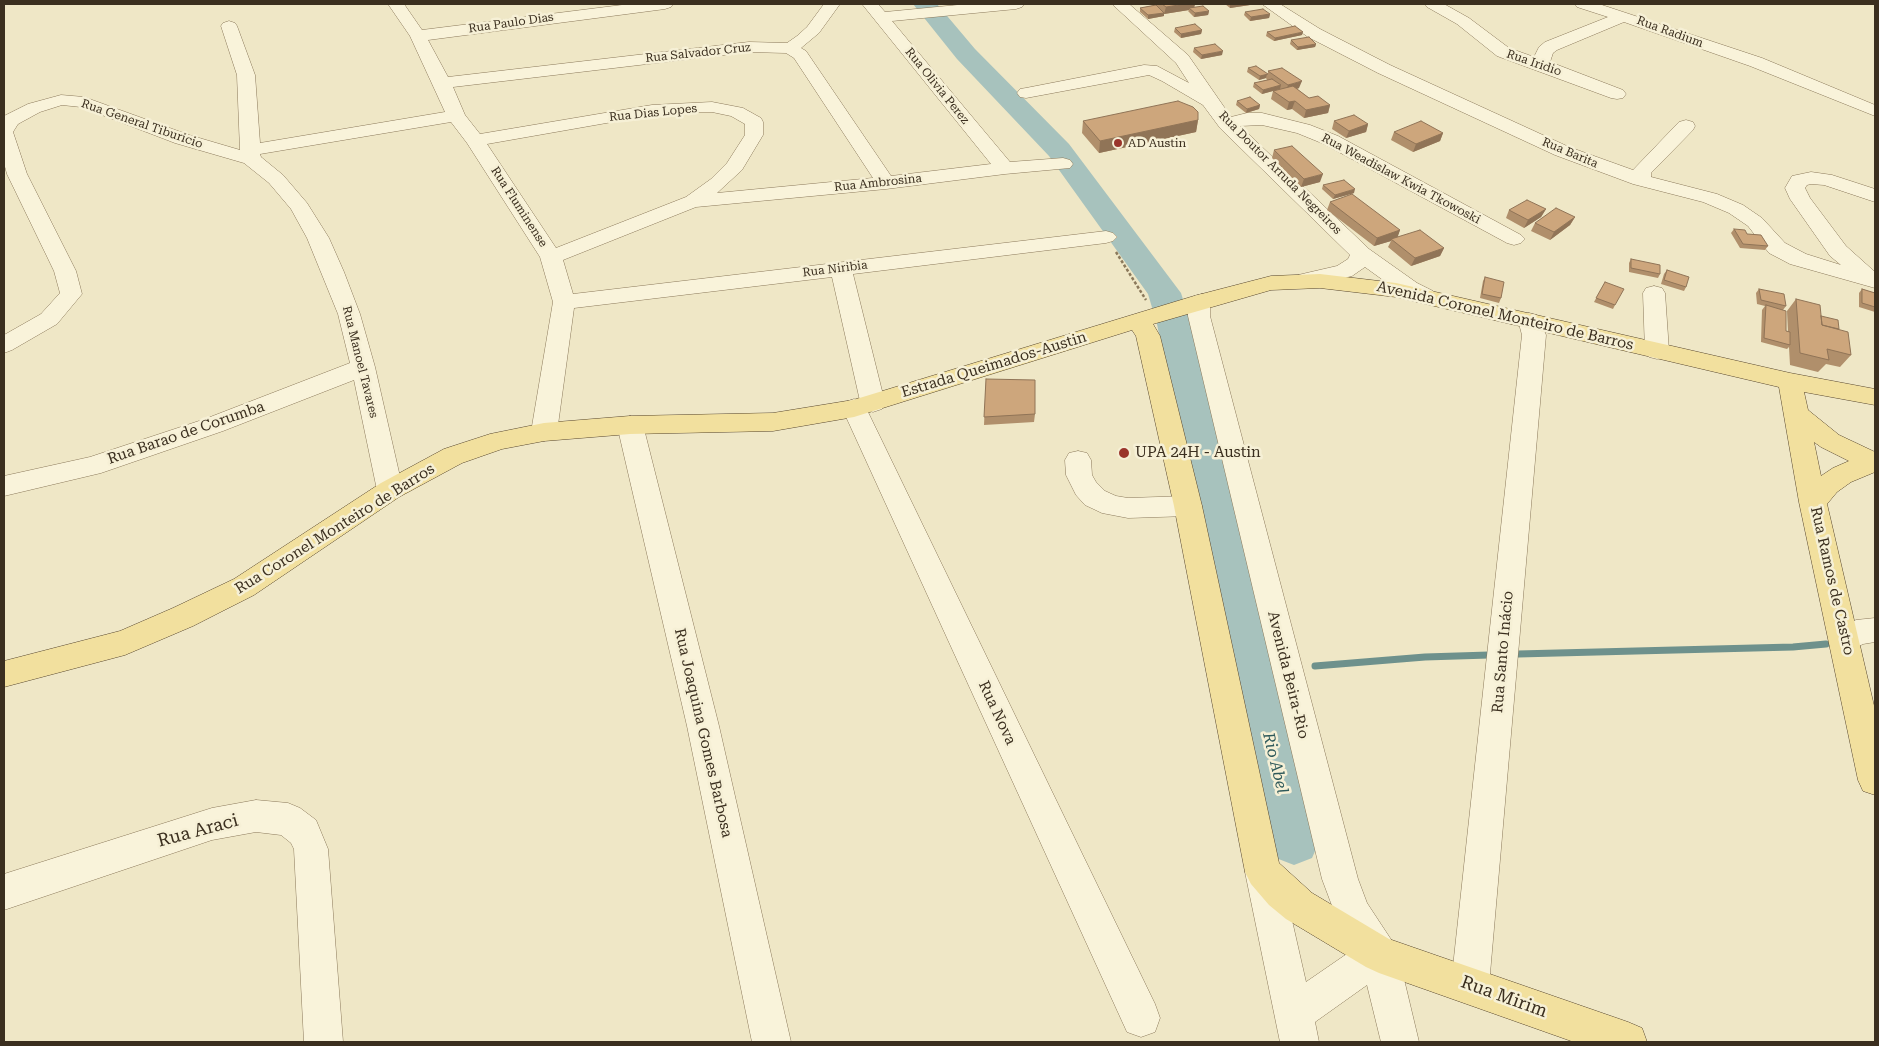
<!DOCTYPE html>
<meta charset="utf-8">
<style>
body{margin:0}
#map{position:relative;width:1879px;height:1046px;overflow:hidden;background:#efe7c6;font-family:"Roboto Serif",serif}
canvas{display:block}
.frame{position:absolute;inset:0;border:5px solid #3b2f1f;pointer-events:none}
</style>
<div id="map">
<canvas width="1879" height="1046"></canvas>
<div class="frame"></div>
</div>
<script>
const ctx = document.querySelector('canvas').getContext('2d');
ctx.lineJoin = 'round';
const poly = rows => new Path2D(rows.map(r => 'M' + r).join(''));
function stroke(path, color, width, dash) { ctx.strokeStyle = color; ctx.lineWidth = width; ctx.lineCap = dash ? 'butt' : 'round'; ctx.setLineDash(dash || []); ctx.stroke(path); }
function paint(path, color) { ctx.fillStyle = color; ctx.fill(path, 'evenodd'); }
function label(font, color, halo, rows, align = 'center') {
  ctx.font = font + ' "Roboto Serif",serif'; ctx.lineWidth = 5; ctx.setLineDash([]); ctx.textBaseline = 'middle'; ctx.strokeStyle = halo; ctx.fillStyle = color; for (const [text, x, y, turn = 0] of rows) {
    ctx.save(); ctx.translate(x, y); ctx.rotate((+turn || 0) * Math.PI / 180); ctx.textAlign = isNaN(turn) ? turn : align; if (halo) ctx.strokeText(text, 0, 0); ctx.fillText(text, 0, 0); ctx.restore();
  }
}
stroke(poly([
 [1518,654,1793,647,1826,644],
 [1315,666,1425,657,1489,655],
 [1256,686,1273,680]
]), '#6e918c', 7);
paint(poly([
 [913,4,937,4,975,49,1069,144,1181,293,1191,324,1237,519,1320,840,1312,858,1294,865,1276,858,1268,840,1195,519,1157,324,1148,294,1049,156,957,59,913,4]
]), '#a7c2bd');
const minor = poly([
 [388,4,404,4,422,30,630,4,673,4,671,7,665,9,428,40,448,77,749,42,787,43,797,36,807,27,824,4,840,4,819,33,801,48,806,51,891,176,991,164,862,4,878,4,885,12,968,4,1024,4,1022,7,1016,9,892,21,1010,162,1063,158,1070,160,1073,164,1070,168,1005,174,886,189,696,207,563,260,573,294,1106,231,1113,233,1117,237,1113,241,1106,243,853,274,885,403,882,409,873,412,867,410,1155,1004,1160,1018,1155,1032,1141,1037,1127,1032,842,408,845,402,854,399,860,401,832,277,574,308,557,432,553,438,544,441,535,438,531,432,553,302,540,257,467,143,451,122,260,154,261,157,283,175,307,203,329,238,344,272,360,314,375,367,403,490,399,497,390,500,381,497,377,490,354,380,223,431,101,473,4,496,4,476,90,457,205,419,350,363,338,314,307,238,291,209,269,183,244,163,175,143,81,107,62,105,40,112,18,124,13,132,27,174,76,271,82,294,57,324,12,350,4,353,4,335,41,314,60,293,54,271,7,174,4,163,4,116,28,104,61,95,84,97,189,135,240,150,237,75,221,26,223,23,229,21,235,23,237,26,255,75,260,143,445,112,410,36,388,4],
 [749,52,786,53,794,58,873,178,717,193,742,170,763,135,763,122,761,118,743,108,712,102,652,105,480,134,465,115,453,87,749,52],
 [685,112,712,112,731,116,745,124,745,135,727,163,711,179,686,197,556,248,487,144,652,115,685,112],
 [1112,4,1129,4,1188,55,1231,117,1247,113,1262,113,1310,125,1338,136,1521,235,1525,239,1521,243,1514,245,1507,243,1324,144,1297,133,1262,125,1240,126,1369,249,1417,283,1433,291,1436,296,1433,301,1425,303,1417,301,1401,293,1365,267,1352,276,1306,287,1298,285,1295,280,1298,275,1337,266,1348,259,1350,255,1220,128,1203,105,1162,81,1149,75,1026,98,1020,97,1017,93,1020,89,1026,88,1144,65,1157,66,1189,83,1176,63,1112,4],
 [1262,4,1280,4,1320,29,1390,65,1569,147,1633,170,1679,122,1686,120,1693,122,1695,126,1693,130,1651,173,1651,177,1717,194,1743,205,1762,218,1785,243,1806,254,1841,265,1830,256,1790,199,1785,188,1792,176,1811,172,1832,175,1875,189,1875,202,1824,185,1811,184,1807,185,1805,188,1810,198,1846,246,1875,272,1875,288,1790,264,1769,253,1748,226,1729,213,1703,202,1633,184,1555,155,1378,73,1308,37,1262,4],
 [1425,4,1444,4,1469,18,1509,48,1534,57,1539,47,1545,42,1608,17,1577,7,1575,4,1599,4,1762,58,1875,105,1875,116,1750,66,1624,22,1557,50,1553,53,1550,62,1623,90,1626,94,1623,98,1617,99,1611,98,1497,56,1457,24,1427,7,1425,4],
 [1654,286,1662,288,1665,293,1669,351,1665,357,1657,359,1649,357,1645,351,1643,293,1646,288,1654,286],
 [1202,294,1210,296,1213,301,1210,306,1210,316,1358,879,1367,903,1392,941,1398,954,1419,1042,1381,1042,1367,985,1315,1022,1319,1042,1280,1042,1245,872,1251,860,1263,855,1275,860,1281,872,1306,982,1354,949,1340,927,1322,879,1188,316,1188,306,1194,296,1202,294],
 [1529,313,1537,315,1546,335,1489,985,1483,998,1470,1004,1457,998,1451,985,1522,335,1518,320,1521,315,1529,313],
 [630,416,639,419,643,425,719,726,791,1042,752,1042,687,726,617,425,621,419,630,416],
 [1078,451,1087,453,1091,460,1092,475,1096,482,1105,491,1116,496,1128,498,1188,496,1198,499,1202,506,1198,513,1188,516,1128,518,1102,513,1085,505,1076,495,1066,475,1065,460,1069,453,1078,451],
 [1875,618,1875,642,1863,644,1845,653,1834,649,1830,640,1834,631,1856,620,1875,618],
 [256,800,288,803,300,808,316,820,328,849,343,1042,304,1042,294,849,291,843,281,835,256,832,212,840,4,910,4,874,212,808,256,800]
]);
const major = poly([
 [1320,274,1396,283,1790,373,1875,389,1875,405,1804,392,1808,410,1839,435,1875,452,1875,472,1851,482,1837,492,1827,504,1875,710,1875,795,1863,791,1858,780,1799,502,1779,387,1396,297,1320,288,1271,290,1153,324,1160,336,1202,506,1279,863,1312,893,1389,939,1628,1022,1642,1028,1647,1042,1574,1042,1379,973,1366,967,1286,919,1269,905,1251,884,1245,872,1174,506,1136,336,1132,330,854,417,773,431,630,434,544,441,502,449,462,463,399,497,254,595,193,626,125,655,4,687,4,661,120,631,173,608,234,579,381,483,444,449,490,434,544,423,630,416,773,413,853,400,1194,296,1271,276,1320,274],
 [1814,442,1821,447,1849,461,1833,468,1821,476,1814,442]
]);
stroke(minor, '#8b795b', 1);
stroke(major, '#58472f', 1);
stroke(poly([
 [1116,252,1146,300]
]), '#8b795b', 2.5, [3, 2]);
paint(minor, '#f9f3da');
paint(major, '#f2e09e');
paint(poly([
 [1156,4,1195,4,1194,7,1209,11,1208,15,1194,17,1188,11,1189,10,1164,14,1164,16,1148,19,1140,12,1140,8,1156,5],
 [1225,4,1250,4,1250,5,1230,8],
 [1245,12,1270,14,1269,18,1250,21,1244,15],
 [1175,28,1202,30,1201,34,1181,38,1174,32],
 [1267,32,1302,35,1274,41,1266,36],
 [1291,40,1316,44,1315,47,1297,50,1290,44],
 [1194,48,1222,55,1201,59,1193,52],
 [1248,68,1268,74,1268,71,1299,88,1297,89,1309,98,1330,105,1328,113,1304,118,1292,109,1287,110,1271,99,1273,91,1262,94,1253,87,1254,83,1267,80,1266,78,1259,80,1247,72],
 [1237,101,1260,105,1259,109,1246,113,1236,105],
 [1198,120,1196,132,1099,153,1082,133,1083,121],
 [1334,121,1368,124,1366,132,1346,138,1332,129],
 [1394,132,1443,133,1440,141,1413,152,1391,140],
 [1274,150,1320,182,1301,187,1272,158],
 [1323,185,1354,193,1333,199,1322,189],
 [1330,202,1400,230,1397,237,1444,248,1440,256,1411,266,1388,247,1391,241,1374,246,1327,210],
 [1546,209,1541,217,1524,228,1506,218,1509,210],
 [1575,217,1570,225,1550,240,1531,231,1535,223],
 [1734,229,1747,234,1768,246,1765,250,1740,248,1731,233],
 [1631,259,1660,274,1658,278,1629,272,1629,263],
 [1667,270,1686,287,1684,291,1661,284,1664,274],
 [1485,277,1501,298,1499,303,1480,298,1483,281],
 [1605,282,1615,305,1613,309,1594,302],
 [1759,289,1786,306,1783,310,1786,331,1788,332,1787,311,1796,299,1821,316,1839,329,1851,355,1840,367,1826,364,1818,372,1790,365,1789,347,1787,349,1761,342,1762,310,1765,306,1757,304,1756,293],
 [1862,289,1875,293,1875,312,1859,307,1859,293],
 [986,379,1035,414,1034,422,984,425]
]), '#b08f6b');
paint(poly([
 [1185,4,1195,4,1194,9,1189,8,1189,10,1164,14,1166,7],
 [1230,4,1250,4,1250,5,1230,8],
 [1209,11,1208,15,1194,17,1195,13],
 [1164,13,1164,16,1148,19,1148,15],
 [1270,14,1269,18,1250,21,1251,17],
 [1202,30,1201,34,1181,38,1181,34],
 [1303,32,1302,35,1274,41,1275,38],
 [1316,44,1315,47,1297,50,1298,47],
 [1223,51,1222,55,1201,59,1202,55],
 [1267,74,1266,78,1259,80,1260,76],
 [1302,81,1299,88,1286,92,1288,85],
 [1281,85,1280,89,1262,94,1263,90],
 [1295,101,1292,109,1287,110,1289,102],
 [1260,105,1259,109,1246,113,1247,109],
 [1330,105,1328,113,1304,118,1306,110],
 [1198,120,1196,132,1099,153,1100,141],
 [1368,124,1366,132,1346,138,1349,131],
 [1443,133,1440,141,1413,152,1416,144],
 [1323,174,1320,182,1301,187,1304,179],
 [1355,189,1354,193,1333,199,1335,195],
 [1546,209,1541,217,1524,228,1528,220],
 [1575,217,1570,225,1550,240,1554,232],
 [1400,230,1397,239,1391,239,1391,241,1374,246,1377,238],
 [1444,248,1440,256,1411,266,1415,258]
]), '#907457');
const building = poly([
 [1162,4,1185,4,1166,7,1162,4],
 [1156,5,1164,13,1148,15,1140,8,1156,5],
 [1203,6,1209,11,1195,13,1189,8,1203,6],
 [1263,9,1270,14,1251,17,1245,12,1263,9],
 [1195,24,1202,30,1181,34,1175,28,1195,24],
 [1295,26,1303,32,1275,38,1267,32,1295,26],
 [1309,37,1316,44,1298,47,1291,40,1309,37],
 [1215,44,1223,51,1202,55,1194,48,1215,44],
 [1256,66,1268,74,1260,76,1248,68,1256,66],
 [1282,68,1302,81,1288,85,1268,71,1282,68],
 [1272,79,1281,85,1263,90,1254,83,1272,79],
 [1293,86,1309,98,1318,96,1330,105,1306,110,1295,101,1289,102,1273,91,1293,86],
 [1250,97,1260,105,1247,109,1237,101,1250,97],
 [1178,101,1193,107,1198,112,1198,120,1100,141,1083,121,1178,101],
 [1354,115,1368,124,1349,131,1334,121,1354,115],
 [1421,121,1443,133,1416,144,1394,132,1421,121],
 [1292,146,1323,174,1304,179,1274,150,1292,146],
 [1344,180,1355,189,1335,195,1323,185,1344,180],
 [1352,194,1400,230,1377,238,1330,202,1352,194],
 [1527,200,1546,209,1528,220,1509,210,1527,200],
 [1556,208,1575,217,1554,232,1535,223,1556,208],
 [1734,229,1745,230,1747,234,1761,235,1768,246,1743,244,1734,229],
 [1420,230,1444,248,1415,258,1391,239,1420,230],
 [1631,259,1660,265,1660,274,1631,268,1631,259],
 [1667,270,1689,277,1686,287,1664,280,1667,270],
 [1485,277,1504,282,1501,298,1482,294,1485,277],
 [1605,282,1624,289,1615,305,1596,298,1605,282],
 [1759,289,1784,294,1786,306,1761,300,1759,289],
 [1862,289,1875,293,1875,307,1862,303,1862,289],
 [1796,299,1820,305,1822,325,1848,332,1851,355,1827,349,1829,360,1800,353,1796,299],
 [1766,305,1786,311,1786,331,1790,332,1790,345,1764,338,1766,305],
 [1821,316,1838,320,1839,329,1822,325,1821,316],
 [986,379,1035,380,1035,414,984,417,986,379]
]);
paint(building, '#cda67c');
stroke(building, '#907457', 1);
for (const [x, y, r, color] of [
 [1118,143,5,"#9a352b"],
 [1124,453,6,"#9a352b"]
]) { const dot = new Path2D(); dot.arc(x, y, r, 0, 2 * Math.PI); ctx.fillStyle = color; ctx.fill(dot); stroke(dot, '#f6f0d6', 2); }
label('12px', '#3b2f1f', '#f6f0d6', [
 ["Rua Paulo Dias",511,23,-8],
 ["Rua Radium",1670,32,20],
 ["Rua Salvador Cruz",698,53,-6],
 ["Rua Iridio",1534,63,19],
 ["Rua Olivia Perez",937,86,51],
 ["Rua Dias Lopes",653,113,-6],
 ["Rua General Tiburicio",142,124,19],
 ["Rua Barita",1570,153,23],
 ["Rua Doutor Arruda Negreiros",1280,173,45],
 ["Rua Weadislaw Kwia Tkowoski",1401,179,28],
 ["Rua Ambrosina",878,183,-6],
 ["Rua Fluminense",519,207,57],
 ["Rua Niribia",835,269,-7],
 ["Rua Manoel Tavares",360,362,76]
]);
label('12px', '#3b2f1f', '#f6f0d6', [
 ["AD Austin",1128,143]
], 'left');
label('15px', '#3b2f1f', '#f6f0d6', [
 ["Avenida Coronel Monteiro de Barros",1505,316,13],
 ["Estrada Queimados-Austin",994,365,-17],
 ["Rua Barao de Corumba",186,433,-19],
 ["Rua Coronel Monteiro de Barros",335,529,-32],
 ["Rua Ramos de Castro",1832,581,77],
 ["Rua Santo Inácio",1503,652,-85],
 ["Avenida Beira-Rio",1288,675,76],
 ["Rua Nova",997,713,65],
 ["Rua Joaquina Gomes Barbosa",703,733,77]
]);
label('15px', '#3b2f1f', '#f6f0d6', [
 ["UPA 24H - Austin",1135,453]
], 'left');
label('italic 16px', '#2e595a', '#f6f0d6', [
 ["Rio Abel",1275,763,76]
]);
label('18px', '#3b2f1f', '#f6f0d6', [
 ["Rua Araci",198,831,-15],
 ["Rua Mirim",1504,997,20]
]);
</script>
